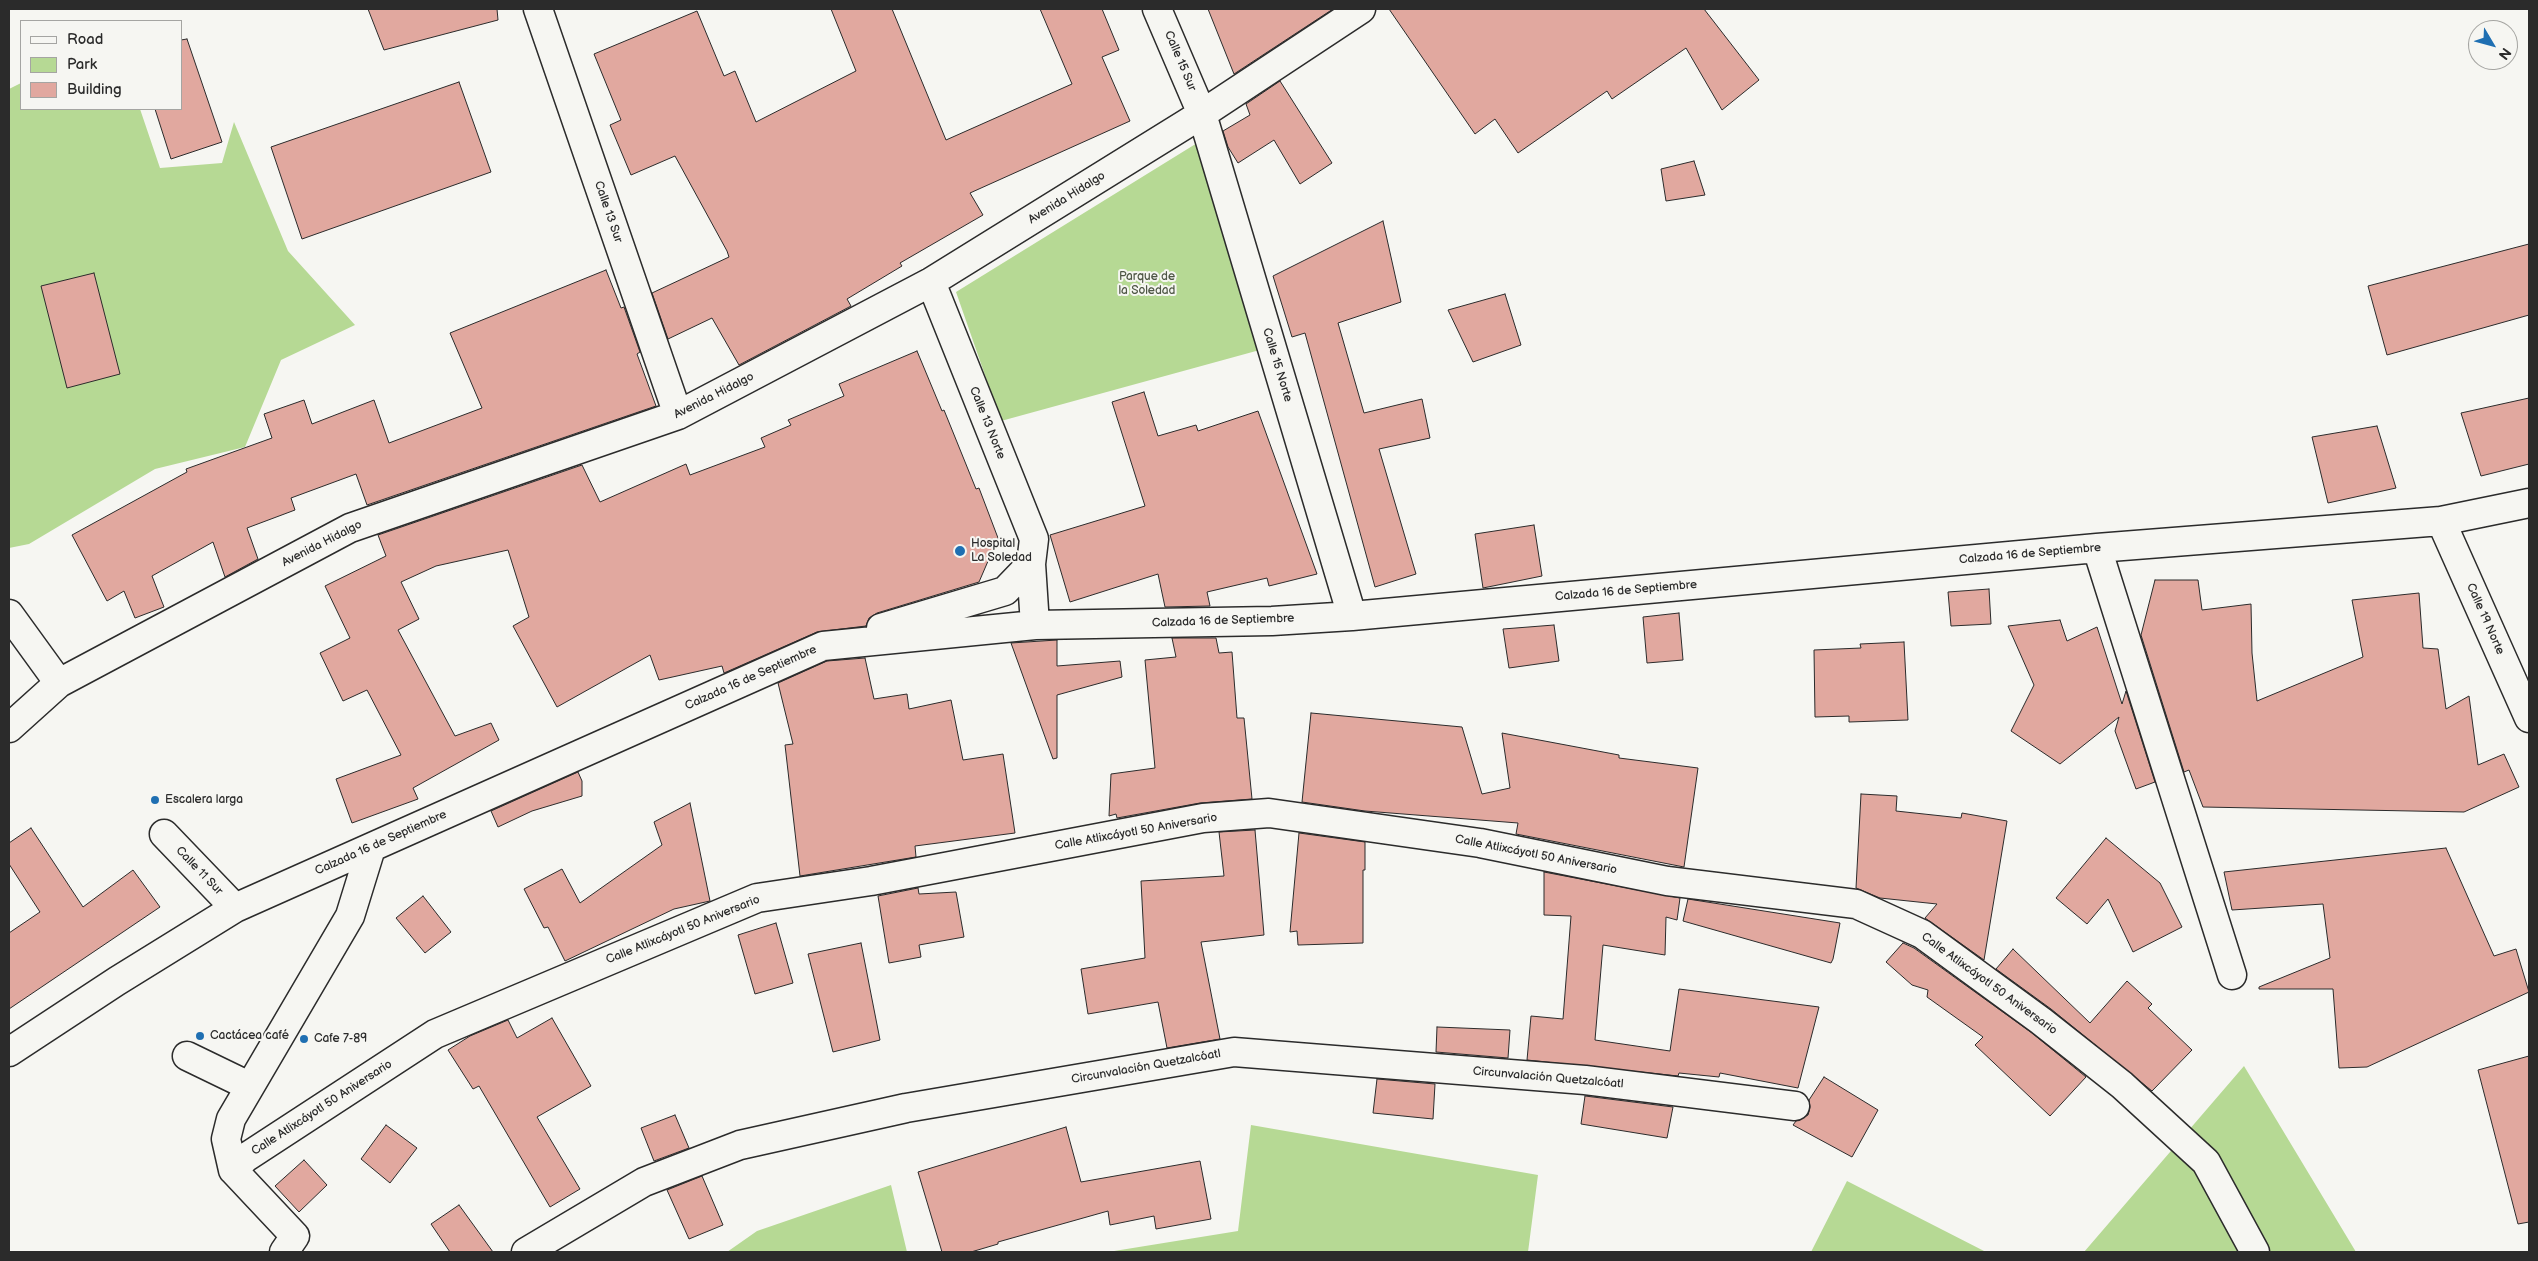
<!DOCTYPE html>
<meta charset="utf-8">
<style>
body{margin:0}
#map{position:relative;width:2538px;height:1261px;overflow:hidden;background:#f6f6f2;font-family:"Balsamiq Sans",sans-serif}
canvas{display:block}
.frame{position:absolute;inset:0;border:10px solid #2b2b2b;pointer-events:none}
.legend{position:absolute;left:20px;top:20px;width:162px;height:90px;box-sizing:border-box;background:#f6f6f2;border:1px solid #a5a5a2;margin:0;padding:6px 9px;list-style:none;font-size:15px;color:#2b2b2b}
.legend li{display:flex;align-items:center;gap:10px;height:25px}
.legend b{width:25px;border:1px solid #a5a5a2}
.north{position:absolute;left:2468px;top:20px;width:50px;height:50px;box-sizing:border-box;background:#f6f6f2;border:1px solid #a5a5a2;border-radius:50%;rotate:127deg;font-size:14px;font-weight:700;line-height:20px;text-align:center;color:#2b2b2b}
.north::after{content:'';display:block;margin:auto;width:18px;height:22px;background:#1f6fb2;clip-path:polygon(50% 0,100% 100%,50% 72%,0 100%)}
</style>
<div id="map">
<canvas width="2538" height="1261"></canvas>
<div class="frame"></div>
<ul class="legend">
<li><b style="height:6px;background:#f6f6f2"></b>Road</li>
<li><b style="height:14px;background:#b6d994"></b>Park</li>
<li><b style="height:14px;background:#e1a89f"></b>Building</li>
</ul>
<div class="north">N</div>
</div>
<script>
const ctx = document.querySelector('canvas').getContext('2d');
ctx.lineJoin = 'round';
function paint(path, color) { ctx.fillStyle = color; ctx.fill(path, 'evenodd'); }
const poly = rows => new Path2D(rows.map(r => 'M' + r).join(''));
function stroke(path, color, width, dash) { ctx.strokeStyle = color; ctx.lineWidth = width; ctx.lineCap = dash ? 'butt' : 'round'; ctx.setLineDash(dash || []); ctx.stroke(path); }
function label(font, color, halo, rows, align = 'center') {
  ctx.font = font + ' "Balsamiq Sans",sans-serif'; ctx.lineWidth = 4; ctx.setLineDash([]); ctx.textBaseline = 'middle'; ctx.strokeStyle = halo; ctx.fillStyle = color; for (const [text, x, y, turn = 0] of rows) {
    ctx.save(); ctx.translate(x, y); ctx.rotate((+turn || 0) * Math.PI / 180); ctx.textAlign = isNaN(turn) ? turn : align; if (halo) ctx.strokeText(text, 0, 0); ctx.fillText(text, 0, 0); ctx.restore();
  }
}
paint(poly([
 [21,83,21,109,140,109,160,168,222,163,234,122,288,251,355,325,281,360,245,447,155,469,29,544,9,548,9,89],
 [1202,140,1267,348,1001,421,956,292],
 [2244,1066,2356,1252,2084,1252],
 [1251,1125,1538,1175,1528,1252,1108,1252,1238,1231],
 [1847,1181,1986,1252,1811,1252],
 [891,1185,907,1252,727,1252,757,1231]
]), '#b6d994');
const building = poly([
 [368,9,497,9,498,20,384,50,368,9],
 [831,9,892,9,946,140,1072,84,1040,9,1102,9,1119,50,1102,57,1130,121,970,193,983,215,900,263,902,266,847,299,851,306,739,365,712,318,668,339,652,293,729,257,727,251,675,156,631,175,610,125,621,120,594,54,697,11,724,76,735,71,756,122,856,71,831,9],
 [1208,9,1333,9,1234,74,1208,9],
 [1389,9,1704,9,1759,80,1722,110,1686,48,1612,99,1607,91,1518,153,1495,119,1475,134,1389,9],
 [187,39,222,142,171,159,155,109,181,109,181,40,187,39],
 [1280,81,1332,163,1300,184,1274,140,1238,163,1228,147,1223,131,1250,115,1246,104,1280,81],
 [459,82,491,172,302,239,271,147,459,82],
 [1694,161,1705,195,1666,201,1661,169,1694,161],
 [1383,221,1401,302,1338,323,1364,413,1422,399,1430,438,1379,449,1416,574,1375,587,1305,333,1292,337,1273,276,1383,221],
 [2529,244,2529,315,2387,355,2368,286,2529,244],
 [606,270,621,308,624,307,640,352,637,354,656,406,367,505,356,474,291,498,295,510,247,528,258,559,225,577,213,542,152,576,164,607,135,618,124,591,107,601,72,535,187,472,186,469,272,438,264,414,304,400,312,424,374,400,389,443,482,408,450,333,606,270],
 [94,273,120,374,67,388,41,286,94,273],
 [1505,294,1521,345,1473,362,1448,310,1505,294],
 [917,351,942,411,944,410,976,489,979,488,998,538,979,582,877,613,869,618,866,626,817,632,724,673,722,666,659,680,650,655,557,707,513,626,529,617,508,550,436,566,401,582,419,619,398,630,455,736,491,723,499,740,413,788,418,799,352,823,336,779,401,755,367,690,343,701,320,653,350,638,325,586,386,556,378,535,582,465,600,502,686,464,690,475,765,447,761,438,791,425,788,420,844,396,839,384,917,351],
 [1144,392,1158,436,1196,425,1198,431,1258,411,1317,574,1269,586,1267,578,1207,592,1210,606,1165,607,1158,574,1070,602,1050,535,1145,506,1112,402,1144,392],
 [2529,398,2529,464,2481,476,2461,413,2529,398],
 [2377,426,2396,488,2328,503,2312,437,2377,426],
 [1534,525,1542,576,1483,588,1475,534,1534,525],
 [2155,580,2198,580,2202,610,2251,604,2252,653,2257,701,2363,657,2352,600,2419,593,2423,648,2438,649,2446,709,2469,696,2478,765,2504,754,2519,787,2464,812,2203,807,2189,770,2184,772,2141,635,2155,580],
 [1989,589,1991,624,1951,626,1948,592,1989,589],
 [1679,613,1683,660,1647,663,1643,617,1679,613],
 [2060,620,2067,641,2097,627,2122,704,2126,691,2155,782,2136,789,2115,731,2119,717,2060,764,2011,731,2034,685,2008,626,2060,620],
 [1554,625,1559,661,1509,668,1503,629,1554,625],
 [1172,638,1216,638,1219,653,1232,652,1237,718,1244,718,1252,799,1200,803,1117,818,1116,814,1109,816,1111,774,1155,768,1145,660,1176,657,1172,638],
 [1057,640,1057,666,1120,661,1122,677,1057,695,1057,758,1053,759,1011,643,1057,640],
 [1904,642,1908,720,1849,722,1849,716,1815,717,1814,650,1861,648,1860,644,1904,642],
 [865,658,874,699,907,694,909,709,951,700,963,760,1003,754,1015,833,915,846,916,857,800,876,785,745,793,744,778,683,827,661,865,658],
 [1311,713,1462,727,1482,794,1510,788,1502,733,1619,755,1619,758,1698,768,1684,867,1516,834,1518,823,1365,811,1302,802,1311,713],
 [578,772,582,781,582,796,532,811,498,827,491,811,578,772],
 [1861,794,1897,796,1896,811,1961,818,1962,813,2007,821,1984,960,1925,918,1937,904,1880,898,1856,888,1861,794],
 [690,803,710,901,674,909,565,961,548,927,544,928,524,889,562,869,580,903,662,845,654,822,690,803],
 [31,828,83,907,133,870,160,907,9,1009,9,933,40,912,9,864,9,843,31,828],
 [1255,830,1264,935,1201,942,1220,1039,1167,1048,1158,1002,1088,1014,1081,969,1145,958,1141,881,1224,876,1219,832,1255,830],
 [1299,833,1365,842,1365,870,1363,870,1363,943,1298,945,1297,931,1290,932,1299,833],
 [2106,838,2160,883,2182,927,2133,952,2108,899,2087,924,2056,898,2106,838],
 [2446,848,2494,956,2516,949,2529,992,2367,1067,2339,1068,2333,989,2259,989,2259,987,2330,958,2323,904,2232,910,2224,872,2446,848],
 [1544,872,1680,898,1677,920,1666,917,1665,955,1603,945,1595,1040,1670,1051,1679,989,1819,1007,1798,1088,1720,1073,1719,1077,1679,1073,1678,1076,1527,1060,1531,1016,1563,1019,1571,916,1544,915,1544,872],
 [918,888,919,894,956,892,964,937,919,945,921,957,889,963,878,896,918,888],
 [423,896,451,932,425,953,396,918,423,896],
 [1688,899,1840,923,1833,959,1831,963,1683,921,1688,899],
 [776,923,793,983,755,994,738,935,776,923],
 [861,943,880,1040,833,1052,808,954,861,943],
 [1903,943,1914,948,2032,1033,2086,1077,2050,1116,1975,1045,1983,1037,1927,997,1928,990,1912,985,1886,962,1903,943],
 [2013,949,2090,1023,2127,981,2152,1004,2148,1008,2192,1050,2152,1091,2051,1009,1996,969,2013,949],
 [552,1018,591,1086,537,1117,580,1189,550,1207,479,1086,473,1089,448,1050,470,1036,508,1020,517,1038,552,1018],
 [1437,1027,1510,1030,1508,1058,1436,1052,1437,1027],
 [2529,1056,2529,1222,2518,1224,2478,1070,2529,1056],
 [1824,1077,1878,1110,1852,1157,1793,1125,1796,1121,1808,1115,1810,1107,1809,1100,1824,1077],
 [1377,1079,1435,1084,1433,1119,1373,1113,1377,1079],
 [1585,1096,1673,1107,1667,1138,1581,1124,1585,1096],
 [675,1115,689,1148,654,1161,641,1128,675,1115],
 [386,1125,417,1148,390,1183,361,1159,386,1125],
 [1066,1127,1081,1182,1200,1161,1211,1219,1156,1229,1154,1216,1110,1225,1108,1211,998,1242,998,1244,971,1252,942,1252,918,1172,1066,1127],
 [304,1160,327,1185,299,1212,275,1186,304,1160],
 [702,1176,723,1225,689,1239,667,1190,702,1176],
 [459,1205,493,1252,450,1252,431,1224,459,1205]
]);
paint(building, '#e1a89f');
stroke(building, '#2b2b2b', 1);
const minor = poly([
 [538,9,678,415],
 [1157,9,1202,114,1352,616],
 [931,282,1034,539,1031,564,1035,625],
 [2441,521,2529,718],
 [2097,548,2232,975],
 [9,614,59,683],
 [881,628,1005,591,1031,564],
 [9,728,59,683,350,528,678,415,931,282,1202,114,1361,9],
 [164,834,235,908],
 [9,1052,117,981,235,908,823,646,1035,625,1272,621,1352,616,2097,548,2441,521,2529,503],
 [187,1056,249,1086],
 [233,1170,245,1158,435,1034,757,898,871,881,1203,818,1269,813,1480,843,1667,881,1856,904,1922,934,2041,1021,2122,1085,2206,1162,2255,1252],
 [233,1170,226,1139,231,1119,350,916,371,848],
 [233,1170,295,1236,284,1252],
 [526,1252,644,1182,740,1145,906,1108,1234,1052,1585,1080,1795,1106]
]);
stroke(minor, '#2b2b2b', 31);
stroke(minor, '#f6f6f2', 28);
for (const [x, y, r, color] of [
 [960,551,6,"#1f6fb2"],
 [155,800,5,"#1f6fb2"],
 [200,1036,5,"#1f6fb2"],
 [304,1039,5,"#1f6fb2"]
]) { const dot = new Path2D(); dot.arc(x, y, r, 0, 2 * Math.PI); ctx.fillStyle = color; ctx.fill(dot); stroke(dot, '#f6f6f2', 2); }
label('12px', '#2b2b2b', '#f6f6f2', [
 ["Calle 15 Sur",1180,61,67],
 ["Avenida Hidalgo",1067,198,-32],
 ["Calle 13 Sur",608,212,71],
 ["Calle 15 Norte",1277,365,73],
 ["Avenida Hidalgo",714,396,-27],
 ["Calle 13 Norte",987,423,68],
 ["Avenida Hidalgo",322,544,-27],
 ["Calzada 16 de Septiembre",2030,554,-5],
 ["Calzada 16 de Septiembre",1626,591,-5],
 ["Calle 19 Norte",2485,619,66],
 ["Calzada 16 de Septiembre",1223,621,-2],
 ["Calzada 16 de Septiembre",751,678,-24],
 ["Calle Atlixcáyotl 50 Aniversario",1136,832,-10],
 ["Calzada 16 de Septiembre",381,843,-24],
 ["Calle Atlixcáyotl 50 Aniversario",1536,855,11],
 ["Calle 11 Sur",199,871,46],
 ["Calle Atlixcáyotl 50 Aniversario",683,930,-22],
 ["Calle Atlixcáyotl 50 Aniversario",1989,984,36],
 ["Circunvalación Quetzalcóatl",1146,1067,-10],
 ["Circunvalación Quetzalcóatl",1548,1078,5],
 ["Calle Atlixcáyotl 50 Aniversario",322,1108,-33]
]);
label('12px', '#4e5645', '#f6f6f2', [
 ["Parque de",1147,277],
 ["la Soledad",1147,291]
]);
label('12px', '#2b2b2b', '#f6f6f2', [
 ["Hospital",971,544],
 ["La Soledad",971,558],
 ["Escalera larga",165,800],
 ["Cactácea café",210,1036],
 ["Cafe 7-89",314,1039]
], 'left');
</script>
